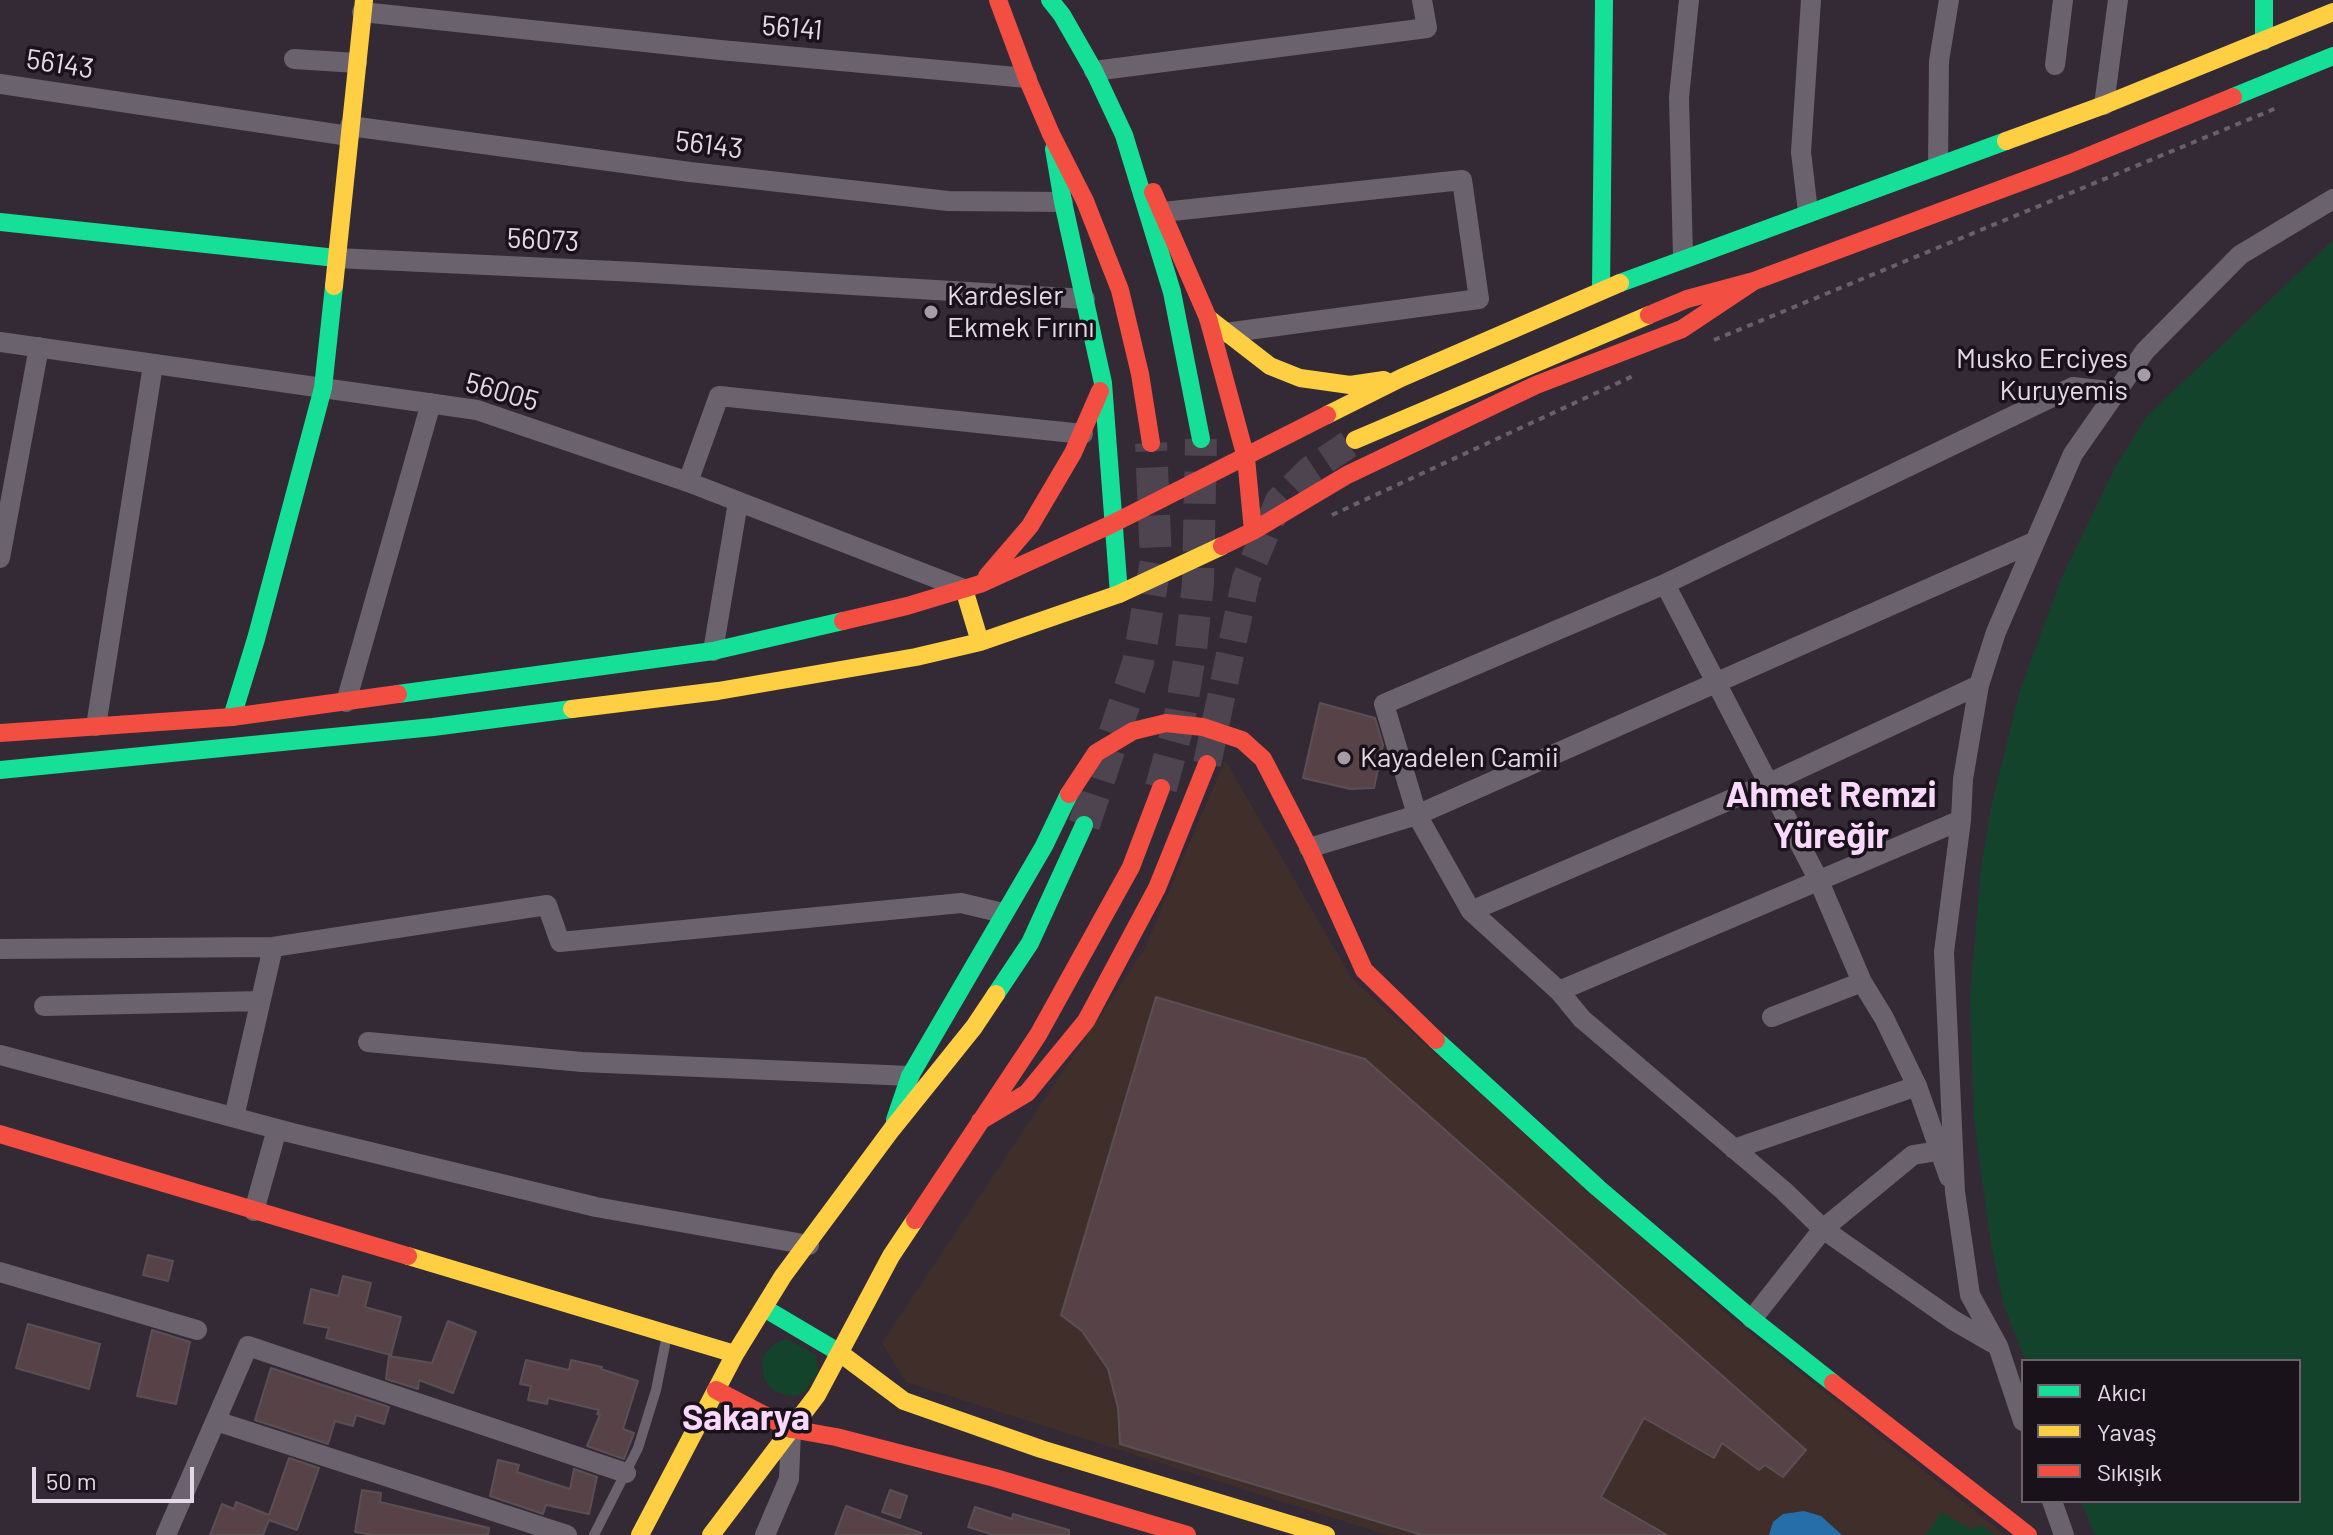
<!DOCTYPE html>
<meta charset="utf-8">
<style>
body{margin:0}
#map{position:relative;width:2333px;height:1535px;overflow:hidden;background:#342a35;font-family:Barlow,sans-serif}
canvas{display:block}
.legend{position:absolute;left:2021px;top:1359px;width:280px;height:144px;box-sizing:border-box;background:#1a121b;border:2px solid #6b626c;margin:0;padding:10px 14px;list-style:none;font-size:24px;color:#e4d9e6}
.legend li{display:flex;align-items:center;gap:16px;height:40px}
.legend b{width:40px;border:2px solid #6b626c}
.scale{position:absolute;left:32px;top:1467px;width:162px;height:36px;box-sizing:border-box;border:4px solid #e4d9e6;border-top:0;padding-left:10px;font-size:24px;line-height:28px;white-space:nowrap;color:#e4d9e6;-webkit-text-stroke:6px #1a121b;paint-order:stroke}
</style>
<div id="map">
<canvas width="2333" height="1535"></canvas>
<ul class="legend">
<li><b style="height:10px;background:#16e098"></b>Akıcı</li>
<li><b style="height:10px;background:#ffcf43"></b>Yavaş</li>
<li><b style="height:10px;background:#f24e42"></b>Sıkışık</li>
</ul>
<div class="scale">50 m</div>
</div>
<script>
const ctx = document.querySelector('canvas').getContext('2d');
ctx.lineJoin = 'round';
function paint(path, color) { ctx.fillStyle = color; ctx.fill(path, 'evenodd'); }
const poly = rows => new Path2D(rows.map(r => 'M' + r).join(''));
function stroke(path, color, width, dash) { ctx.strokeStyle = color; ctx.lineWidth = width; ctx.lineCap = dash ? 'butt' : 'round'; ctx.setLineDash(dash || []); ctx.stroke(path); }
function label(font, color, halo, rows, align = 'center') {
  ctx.font = font + ' Barlow,sans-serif'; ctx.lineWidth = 7; ctx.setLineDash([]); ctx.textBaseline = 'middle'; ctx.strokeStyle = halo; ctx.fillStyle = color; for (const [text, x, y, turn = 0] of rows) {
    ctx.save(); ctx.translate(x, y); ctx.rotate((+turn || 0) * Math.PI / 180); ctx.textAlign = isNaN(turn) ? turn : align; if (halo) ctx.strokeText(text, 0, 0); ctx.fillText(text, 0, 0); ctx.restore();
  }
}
paint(poly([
 [1225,760,1352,979,1735,1321,2005,1535,1387,1535,906,1382,882,1343,1144,950]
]), '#402e2a');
paint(poly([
 [2333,240,2333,1535,2095,1535,2081,1501,2299,1501,2299,1361,2026,1361,2004,1306,1991,1244,1974,1120,1970,995,1981,869,1991,807,2020,690,2062,577,2115,468,2146,417],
 [787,1339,816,1355,818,1373,805,1392,794,1396,782,1394,772,1389,764,1379,762,1362,767,1351,776,1343],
 [1941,1512,1971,1529,1981,1525,1995,1535,1926,1535]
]), '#14432b');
paint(poly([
 [1804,1511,1821,1516,1842,1535,1769,1535,1773,1522,1783,1514]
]), '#266eaa');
const building = poly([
 [1320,703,1375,718,1383,745,1374,788,1350,789,1303,778,1320,703],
 [1156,997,1365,1059,1806,1450,1783,1477,1765,1465,1759,1470,1722,1443,1714,1458,1644,1418,1601,1497,1667,1535,1422,1535,1120,1444,1118,1408,1108,1369,1082,1331,1061,1315,1156,997],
 [148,1255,173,1261,168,1281,143,1275,148,1255],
 [343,1276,371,1283,365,1307,401,1317,391,1355,326,1338,329,1328,304,1323,311,1289,338,1296,343,1276],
 [448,1321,476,1332,453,1393,419,1380,418,1389,386,1379,389,1356,432,1363,448,1321],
 [28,1324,100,1344,89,1389,16,1368,28,1324],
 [152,1330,190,1342,176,1404,137,1396,152,1330],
 [526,1360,569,1370,571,1360,602,1367,601,1369,638,1381,623,1429,634,1433,624,1459,587,1446,600,1415,597,1414,599,1410,548,1398,547,1404,528,1400,531,1386,520,1384,526,1360],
 [271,1368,389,1407,384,1424,356,1415,353,1426,335,1421,328,1444,255,1420,271,1368],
 [289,1458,319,1468,297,1530,269,1520,263,1535,210,1535,222,1504,234,1509,236,1502,269,1515,289,1458],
 [498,1460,519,1465,517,1472,570,1489,574,1469,597,1477,589,1514,546,1505,543,1514,490,1496,498,1460],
 [362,1490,381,1493,380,1502,489,1528,488,1535,374,1535,355,1532,362,1490],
 [890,1490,907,1496,900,1518,882,1512,890,1490],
 [846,1506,921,1533,921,1535,835,1535,846,1506],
 [975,1507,1012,1519,1013,1514,1069,1530,1069,1535,994,1535,968,1527,975,1507]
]);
paint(building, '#574248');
stroke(building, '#5a5054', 2);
stroke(poly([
 [1207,764,1246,579,1279,501,1310,470,1355,440]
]), '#4e4450', 28, [28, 14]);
stroke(poly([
 [1161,788,1179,722,1191,649,1198,583,1201,439],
 [1084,825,1138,663,1156,561,1151,443]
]), '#4e4450', 32, [32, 16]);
stroke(poly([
 [1714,340,2279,107],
 [1332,515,1633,376]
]), '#68616b', 4, [6, 6]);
stroke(poly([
 [594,1535,638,1448,656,1390,667,1335]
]), '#6a626d', 10);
stroke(poly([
 [362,12,720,50,1027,78],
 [294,59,357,63],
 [2055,65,2063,0],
 [1094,71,1427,28,1422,0],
 [0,84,349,136],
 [2104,105,2118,0],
 [350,126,690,172,948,201,1063,202],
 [1938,165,1939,61,1949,0],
 [1163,212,1462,180,1479,299,1225,333],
 [1808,212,1801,152,1811,0],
 [1683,257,1679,97,1689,0],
 [336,258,636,272,1085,299],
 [0,342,477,410,688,482,964,589],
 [688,482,719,396,1083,434],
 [0,558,39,347],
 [1665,584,1818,879,1862,982,1884,1018,1917,1086,1949,1177],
 [713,651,738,502],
 [346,702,431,403],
 [96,726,153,365],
 [1309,848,1417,815,2034,542],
 [1471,911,1767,784,1979,685],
 [0,949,273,947,547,905,560,942,961,903,1003,913],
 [1559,991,1961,820],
 [44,1006,260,1001],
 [1772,1017,1862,982],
 [368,1042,582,1062,910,1076],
 [0,1055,292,1133,596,1207,809,1245],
 [234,1117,273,947],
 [1734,1149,1917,1086],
 [254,1211,277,1129],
 [0,1272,197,1330],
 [1752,1319,1823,1229,1913,1155,1938,1151],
 [1998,1346,1953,1320,1823,1229,1784,1191,1582,1019,1559,991,1471,911,1417,815,1384,704,1665,584,2073,387,2117,392],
 [216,1421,567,1535],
 [2023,1421,1998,1346,1970,1295,1955,1192,1944,952,1961,820,1963,779,1979,685,1996,632,2073,454,2145,351,2240,255,2333,199],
 [2052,1501,2064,1535],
 [166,1535,248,1346,626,1473],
 [765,1535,789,1479,791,1432]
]), '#6a626d', 20);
stroke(poly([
 [1050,0,1062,15,1094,71,1124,135,1172,292,1201,439],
 [2264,0,2264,41],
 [2233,97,2333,56],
 [1054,149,1063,202,1103,383,1119,594],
 [0,222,336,258],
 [1620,283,2006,141],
 [1601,290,1604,0],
 [398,694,713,651,843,621],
 [232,717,256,639,323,388,334,286],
 [0,770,433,727,572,709],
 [996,994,1030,943,1084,825],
 [1436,1040,1598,1188,1752,1319,1833,1383],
 [895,1120,910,1076,1044,846,1069,794],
 [764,1308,840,1353]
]), '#16e098', 18);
stroke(poly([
 [2006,141,2104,105,2333,12],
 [334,286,364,0],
 [1208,318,1270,366,1300,378,1350,385,1384,380],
 [1327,415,1401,378,1620,283],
 [1355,440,1649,315],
 [964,589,980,642],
 [572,709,718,691,916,657,980,642,1119,594,1222,546],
 [408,1256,735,1354],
 [840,1353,904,1401,1041,1449,1326,1535],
 [640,1535,735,1354,783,1276,892,1129,974,1027,996,994],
 [711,1535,817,1395,891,1256,915,1220]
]), '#ffcf43', 18);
stroke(poly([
 [998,0,1027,78,1051,134,1085,201,1120,290,1140,374,1151,443],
 [1153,192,1208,318,1246,458,1253,531],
 [1649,315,1687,299,1754,281,2069,164,2233,97],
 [1222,546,1253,531,1347,475,1536,385,1682,329,1754,281],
 [987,576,1030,526,1073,453,1100,391],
 [843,621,907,606,980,584,1112,524,1327,415],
 [0,733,232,717,398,694],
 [1069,794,1096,753,1133,731,1166,723,1203,727,1242,740,1263,759,1309,848,1364,970,1436,1040],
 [980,1121,1027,1093,1086,1021,1157,888,1207,764],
 [0,1134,408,1256],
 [915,1220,1038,1035,1131,867,1161,788],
 [1833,1383,2028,1535],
 [716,1390,791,1429],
 [791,1429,836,1437,995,1478,1187,1535]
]), '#f24e42', 18);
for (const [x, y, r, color] of [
 [931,312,8,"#a69ca8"],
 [2144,375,8,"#a69ca8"],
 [1344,758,8,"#a69ca8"]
]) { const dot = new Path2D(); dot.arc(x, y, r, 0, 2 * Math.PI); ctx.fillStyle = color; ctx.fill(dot); stroke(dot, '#1a121b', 3); }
label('28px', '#e4d9e6', '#1a121b', [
 ["56141",792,28,5],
 ["56143",60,64,9],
 ["56143",709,145,7],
 ["56073",543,240,3],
 ["56005",502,392,16]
]);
label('28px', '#e4d9e6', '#1a121b', [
 ["Kardesler",947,296],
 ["Ekmek Fırını",947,328],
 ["Musko Erciyes",2128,359,"right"],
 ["Kuruyemis",2128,391,"right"],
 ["Kayadelen Camii",1360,758]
], 'left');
label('bold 36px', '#f9d8fc', '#1a121b', [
 ["Ahmet Remzi",1831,795],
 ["Yüreğir",1831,836],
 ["Sakarya",746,1418]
]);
</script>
